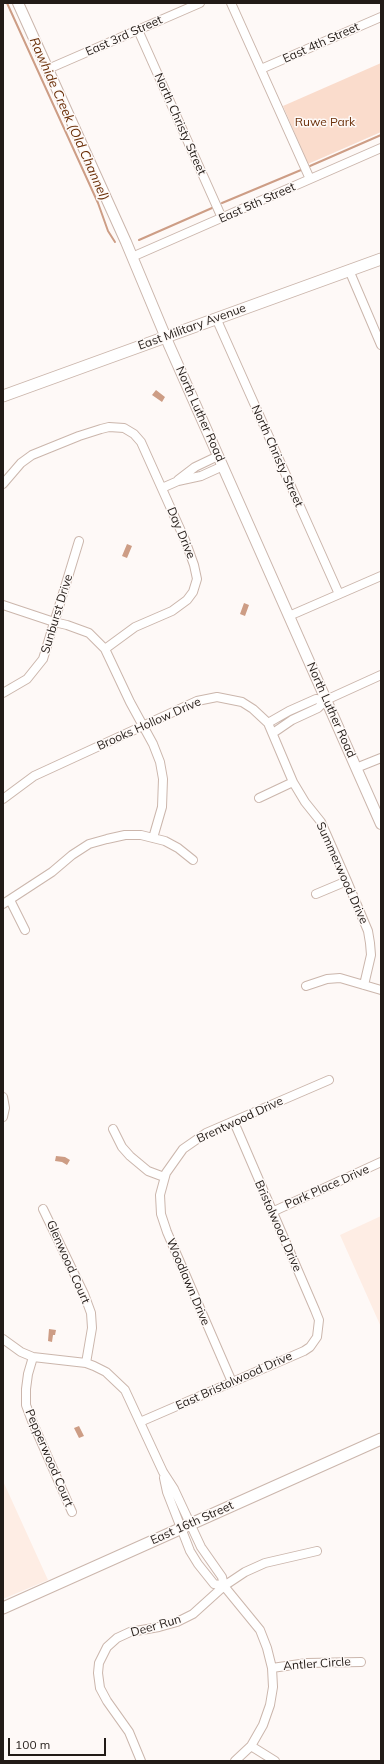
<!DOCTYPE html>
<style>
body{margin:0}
#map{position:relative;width:384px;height:1764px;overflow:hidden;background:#fef9f7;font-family:Mulish,sans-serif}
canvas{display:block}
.frame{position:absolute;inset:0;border:4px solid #221b17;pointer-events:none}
.scale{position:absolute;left:8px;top:1738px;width:98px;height:18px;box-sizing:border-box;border:2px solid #221b17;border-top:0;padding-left:5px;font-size:12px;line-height:14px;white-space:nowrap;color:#221b17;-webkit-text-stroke:3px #fef9f7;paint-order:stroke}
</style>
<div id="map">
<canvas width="384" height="1764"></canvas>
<div class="frame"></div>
<div class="scale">100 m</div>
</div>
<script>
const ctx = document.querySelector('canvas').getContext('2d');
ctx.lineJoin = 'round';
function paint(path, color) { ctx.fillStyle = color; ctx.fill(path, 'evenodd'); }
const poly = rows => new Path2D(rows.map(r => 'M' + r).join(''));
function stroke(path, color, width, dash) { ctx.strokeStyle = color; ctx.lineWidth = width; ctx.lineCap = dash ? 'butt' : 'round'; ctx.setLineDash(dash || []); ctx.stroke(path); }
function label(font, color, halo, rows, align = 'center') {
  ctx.font = font + ' Mulish,sans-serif'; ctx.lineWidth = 3; ctx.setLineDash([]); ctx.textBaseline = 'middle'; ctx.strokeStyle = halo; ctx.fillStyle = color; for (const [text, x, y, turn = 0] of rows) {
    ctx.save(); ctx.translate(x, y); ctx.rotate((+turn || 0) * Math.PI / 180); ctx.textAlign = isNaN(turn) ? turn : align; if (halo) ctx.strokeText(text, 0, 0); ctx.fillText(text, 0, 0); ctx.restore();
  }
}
paint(poly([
 [381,1216,381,1327,340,1235],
 [3,1481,48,1580,3,1599]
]), '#feede4');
paint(poly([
 [381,63,381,132,308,164,283,106]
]), '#fadccc');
paint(poly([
 [156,390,165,397,162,402,152,395],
 [127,544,132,546,127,558,122,556],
 [244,603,249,605,245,616,240,614],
 [56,1156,65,1157,70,1160,67,1165,62,1162,55,1161],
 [49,1329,56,1330,55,1335,53,1335,52,1342,48,1341],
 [79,1426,84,1436,79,1438,74,1428]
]), '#cd9d85');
stroke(poly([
 [7,3,98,203,108,231,115,242],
 [310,166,381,135],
 [222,203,301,170],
 [139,240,212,208]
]), '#cd9d85', 2);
const minor = poly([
 [231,3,310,179],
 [138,30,222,218],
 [48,69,200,3],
 [261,69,381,17],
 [132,257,381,148],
 [349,270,381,345],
 [216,318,339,594],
 [178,480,195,467,218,456],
 [3,484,21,463,32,455,79,436,101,429,109,427,124,428,134,434,141,442,185,540,194,565,197,579,193,592,187,600,172,611,135,627,105,649],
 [162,488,178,481,201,476,223,466],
 [3,605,54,622,67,625,89,633,105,649,130,702,153,744,160,762,163,779,162,807,153,838],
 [289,616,381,576],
 [3,693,27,679,43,659,79,541],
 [268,723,289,711,316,699,326,700],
 [273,733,292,720,318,708,326,700,381,675],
 [356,768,381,758],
 [259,798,293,782],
 [3,799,34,776,197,701,217,697,242,702,253,709,268,723,293,782,305,802,321,822,347,881,368,931,370,943,371,955,364,985],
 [316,894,347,881],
 [10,900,25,930],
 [3,904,52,872,72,855,89,844,107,839,125,835,141,835,165,841,178,848,193,860],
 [306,986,327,979,340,978,381,990],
 [3,1097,5,1108,3,1117],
 [113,1129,122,1147,130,1156,148,1171,164,1177],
 [43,1209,84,1294,91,1313,92,1328,86,1363],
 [272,1212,381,1162],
 [3,1339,21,1352,33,1357,86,1363,94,1366,106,1372,125,1390,163,1472,174,1489,201,1547,222,1577,224,1586,260,1630,267,1648,272,1668,273,1687,270,1705,263,1725,251,1746,235,1761],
 [33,1357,28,1374,26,1389,26,1405,32,1421,72,1512],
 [232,1382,167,1232,161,1214,160,1195,166,1173,183,1149,206,1133,329,1080],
 [140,1422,304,1351,310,1347,317,1337,319,1320,315,1310,234,1122],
 [164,1478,167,1492,190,1551,198,1564,214,1584,224,1586],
 [272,1668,307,1663,361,1662],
 [251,1746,275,1761],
 [141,1761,129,1732,107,1701,100,1688,98,1673,99,1663,107,1647,117,1638,130,1632,159,1627,177,1622,193,1614,224,1586,245,1572,265,1563,317,1551]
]);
const tertiary = poly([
 [18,3,126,242,169,345,381,824]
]);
const secondary = poly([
 [3,396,381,259],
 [3,1608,381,1439]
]);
stroke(minor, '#cbb6ac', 10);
stroke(tertiary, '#cbb6ac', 12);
stroke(secondary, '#cbb6ac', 13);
stroke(minor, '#fff', 8);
stroke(tertiary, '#fff', 10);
stroke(secondary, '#fff', 11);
label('12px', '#221b17', '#fef9f7', [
 ["East 3rd Street",124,36,-24],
 ["East 4th Street",321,43,-24],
 ["North Christy Street",180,124,66],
 ["East 5th Street",257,203,-24],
 ["East Military Avenue",192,327,-20],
 ["North Luther Road",200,414,66],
 ["North Christy Street",277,456,66],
 ["Day Drive",181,533,67],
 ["Sunburst Drive",57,614,-73],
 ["North Luther Road",331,710,66],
 ["Brooks Hollow Drive",149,724,-24],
 ["Summerwood Drive",342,873,66],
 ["Brentwood Drive",240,1120,-25],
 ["Park Place Drive",327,1187,-24],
 ["Bristolwood Drive",278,1226,66],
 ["Glenwood Court",68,1262,66],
 ["Woodlawn Drive",188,1282,67],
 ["East Bristolwood Drive",234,1381,-24],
 ["Pepperwood Court",49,1458,67],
 ["East 16th Street",192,1523,-24],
 ["Deer Run",156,1626,-16],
 ["Antler Circle",317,1664,-4]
]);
label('12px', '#6b300a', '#fef9f7', [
 ["Ruwe Park",325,122]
]);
label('italic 13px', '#692e07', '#fef9f7', [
 ["Rawhide Creek (Old Channel)",69,119,66]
]);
</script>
